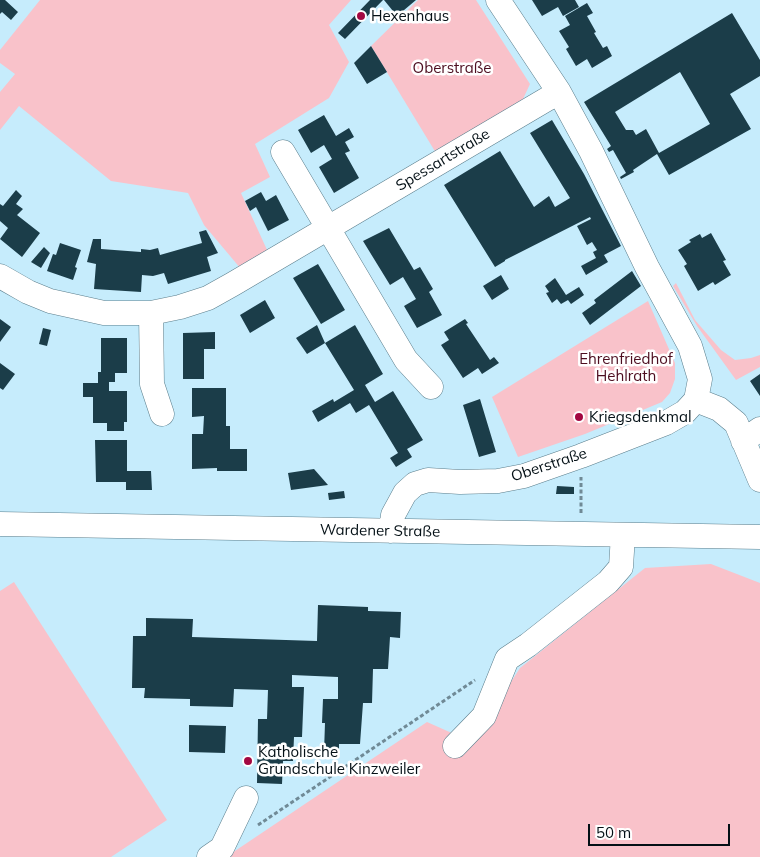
<!DOCTYPE html>
<meta charset="utf-8">
<style>
body{margin:0}
#map{position:relative;width:760px;height:857px;overflow:hidden;background:#c6ecfc;font-family:Mulish,sans-serif}
canvas{display:block}
.scale{position:absolute;left:588px;top:824px;width:142px;height:22px;box-sizing:border-box;border:2px solid #041016;border-top:0;padding-left:6px;font-size:15px;line-height:18px;white-space:nowrap;color:#041016;-webkit-text-stroke:4px #fff;paint-order:stroke}
</style>
<div id="map">
<canvas width="760" height="857"></canvas>
<div class="scale">50 m</div>
</div>
<script>
const ctx = document.querySelector('canvas').getContext('2d');
ctx.lineJoin = 'round';
function paint(path, color) { ctx.fillStyle = color; ctx.fill(path, 'evenodd'); }
const poly = rows => new Path2D(rows.map(r => 'M' + r).join(''));
function stroke(path, color, width, dash) { ctx.strokeStyle = color; ctx.lineWidth = width; ctx.lineCap = dash ? 'butt' : 'round'; ctx.setLineDash(dash || []); ctx.stroke(path); }
function label(font, color, halo, rows, align = 'center') {
  ctx.font = font + ' Mulish,sans-serif'; ctx.lineWidth = 5; ctx.setLineDash([]); ctx.textBaseline = 'middle'; ctx.strokeStyle = halo; ctx.fillStyle = color; for (const [text, x, y, turn = 0] of rows) {
    ctx.save(); ctx.translate(x, y); ctx.rotate((+turn || 0) * Math.PI / 180); ctx.textAlign = isNaN(turn) ? turn : align; if (halo) ctx.strokeText(text, 0, 0); ctx.fillText(text, 0, 0); ctx.restore();
  }
}
paint(poly([
 [40,0,351,0,329,25,349,62,329,98,255,144,270,177,241,193,268,252,241,269,204,225,188,193,111,181,19,106,0,130,0,92,15,74,0,63,0,50],
 [418,0,476,0,530,84,523,99,436,153,371,46],
 [676,283,695,320,721,350,735,360,751,358,760,355,760,367,736,380,697,326,673,286],
 [648,301,675,363,675,379,670,393,662,402,585,434,518,457,492,397],
 [711,564,760,583,760,857,226,857,427,722,472,742,520,668,645,568],
 [14,582,167,820,111,857,0,857,0,591]
]), '#f9c2ca');
paint(poly([
 [0,0,5,0,18,12,11,20,2,12,0,14],
 [370,0,383,0,345,39,338,33],
 [384,0,416,0,397,16],
 [532,0,575,0,579,7,563,16,558,7,542,16],
 [587,3,593,13,587,16,596,32,594,33,603,48,607,46,612,56,592,68,587,59,576,66,566,49,569,47,559,31,570,25,565,16],
 [732,13,760,60,760,76,730,94,751,129,669,175,657,154,633,170,634,172,621,179,620,177,626,173,613,150,609,152,607,149,611,146,584,102],
 [680,72,710,124,659,153,646,129,636,135,633,130,626,130,615,112],
 [371,46,387,72,367,84,354,63],
 [324,115,336,136,349,128,354,137,345,142,350,151,345,153,359,178,334,193,319,167,332,159,324,145,311,153,298,130],
 [552,120,584,174,621,246,604,255,608,262,586,275,581,266,596,258,593,252,597,250,592,242,587,245,577,226,591,219,590,217,505,260,505,261,495,267,444,185,500,151,534,207,549,196,555,207,570,198,530,133],
 [16,190,22,196,16,204,23,209,17,215,40,233,22,257,0,239,8,228,0,221,0,204,3,206],
 [261,192,266,201,276,195,289,220,268,231,256,207,250,211,245,201],
 [389,228,414,270,420,267,433,289,429,292,442,315,417,328,404,306,416,299,403,277,390,285,363,241],
 [206,230,218,253,207,257,211,271,168,284,164,273,153,276,142,275,141,292,94,289,96,264,87,262,93,239,101,239,101,249,141,252,141,249,150,250,158,248,160,255,202,243,199,232],
 [711,233,726,260,723,261,731,275,715,285,713,282,698,291,684,266,687,264,678,250,691,242,689,240,700,234,702,238],
 [60,243,81,250,75,267,77,268,73,280,47,271,53,254,56,255],
 [44,247,50,253,41,268,31,262],
 [318,264,345,310,321,324,293,278],
 [632,271,641,286,590,325,582,313,596,303,594,300],
 [501,275,509,289,492,300,483,286],
 [555,278,566,295,579,287,584,295,571,304,568,300,561,304,557,299,552,303,546,293,549,292,545,286],
 [265,300,275,318,250,333,240,315],
 [0,319,11,327,0,342],
 [465,319,468,323,466,324,490,360,494,357,499,363,482,374,478,368,463,378,441,345,449,340,444,332],
 [317,325,325,343,355,325,383,374,365,385,375,402,393,391,423,440,407,449,412,457,396,467,390,458,398,453,369,405,356,413,350,403,318,422,312,411,333,399,334,402,354,390,325,343,307,354,296,338],
 [43,328,51,330,47,346,39,344],
 [215,332,215,349,204,349,204,379,183,379,183,333],
 [101,338,127,338,127,373,115,373,115,382,109,382,109,391,127,391,127,422,124,422,124,431,107,431,107,423,93,423,93,397,83,397,83,383,98,383,98,372,101,372],
 [0,363,15,374,3,390,0,388],
 [760,374,760,396,750,381],
 [192,388,226,388,226,426,230,426,230,449,247,449,247,471,217,471,217,468,192,469,192,434,203,434,204,416,192,417],
 [480,399,496,452,479,457,463,405],
 [95,440,127,440,127,471,151,471,152,490,126,490,126,482,96,482],
 [314,469,328,485,291,490,288,473],
 [557,486,574,487,574,494,556,494],
 [344,491,345,498,329,500,328,493],
 [318,605,368,607,368,611,401,612,400,638,390,637,388,669,373,669,372,703,363,703,360,744,339,744,339,752,324,752,325,723,322,723,323,699,338,699,338,677,292,675,292,687,304,687,302,737,294,737,293,761,283,761,282,784,257,783,258,719,267,719,268,690,234,689,233,707,190,706,190,699,144,698,145,688,132,688,133,636,146,636,146,618,193,619,192,637,317,641],
 [189,725,226,726,225,753,189,752]
]), '#1b3d49');
const minor = poly([
 [283,152,406,360,431,387],
 [0,276,28,292,50,301,104,313,151,313,180,307,208,298,233,284,559,92],
 [151,313,152,384,162,414],
 [696,400,719,409,736,423,760,480],
 [743,441,760,429],
 [0,524,760,537],
 [391,531,393,515,405,493,415,484,428,480,460,482,498,481,524,476,581,456,666,423,685,412,696,400,700,379,690,346,647,267,591,151,559,92,498,0],
 [455,746,484,716,507,659,528,645,608,582,621,567,623,535],
 [209,857,222,848,246,798]
]);
stroke(minor, '#5b7e8c', 25);
stroke(poly([
 [581,513,581,477],
 [258,825,475,680]
]), '#708a96', 3, [4, 2.5]);
stroke(minor, '#fff', 24);
for (const [x, y, r, color] of [
 [361,16,5,"#a30842"],
 [579,417,5,"#a30842"],
 [248,761,5,"#a30842"]
]) { const dot = new Path2D(); dot.arc(x, y, r, 0, 2 * Math.PI); ctx.fillStyle = color; ctx.fill(dot); stroke(dot, '#fff', 2); }
label('15px', '#041016', '#fff', [
 ["Hexenhaus",371,16],
 ["Kriegsdenkmal",589,417],
 ["Katholische",258,752],
 ["Grundschule Kinzweiler",258,769]
], 'left');
label('15px', '#4d0e20', '#fff', [
 ["Oberstraße",452,68],
 ["Ehrenfriedhof",626,359],
 ["Hehlrath",626,376]
]);
label('15px', '#041016', '#fff', [
 ["Spessartstraße",443,160,-31],
 ["Oberstraße",549,465,-18],
 ["Wardener Straße",380,531,1]
]);
</script>
